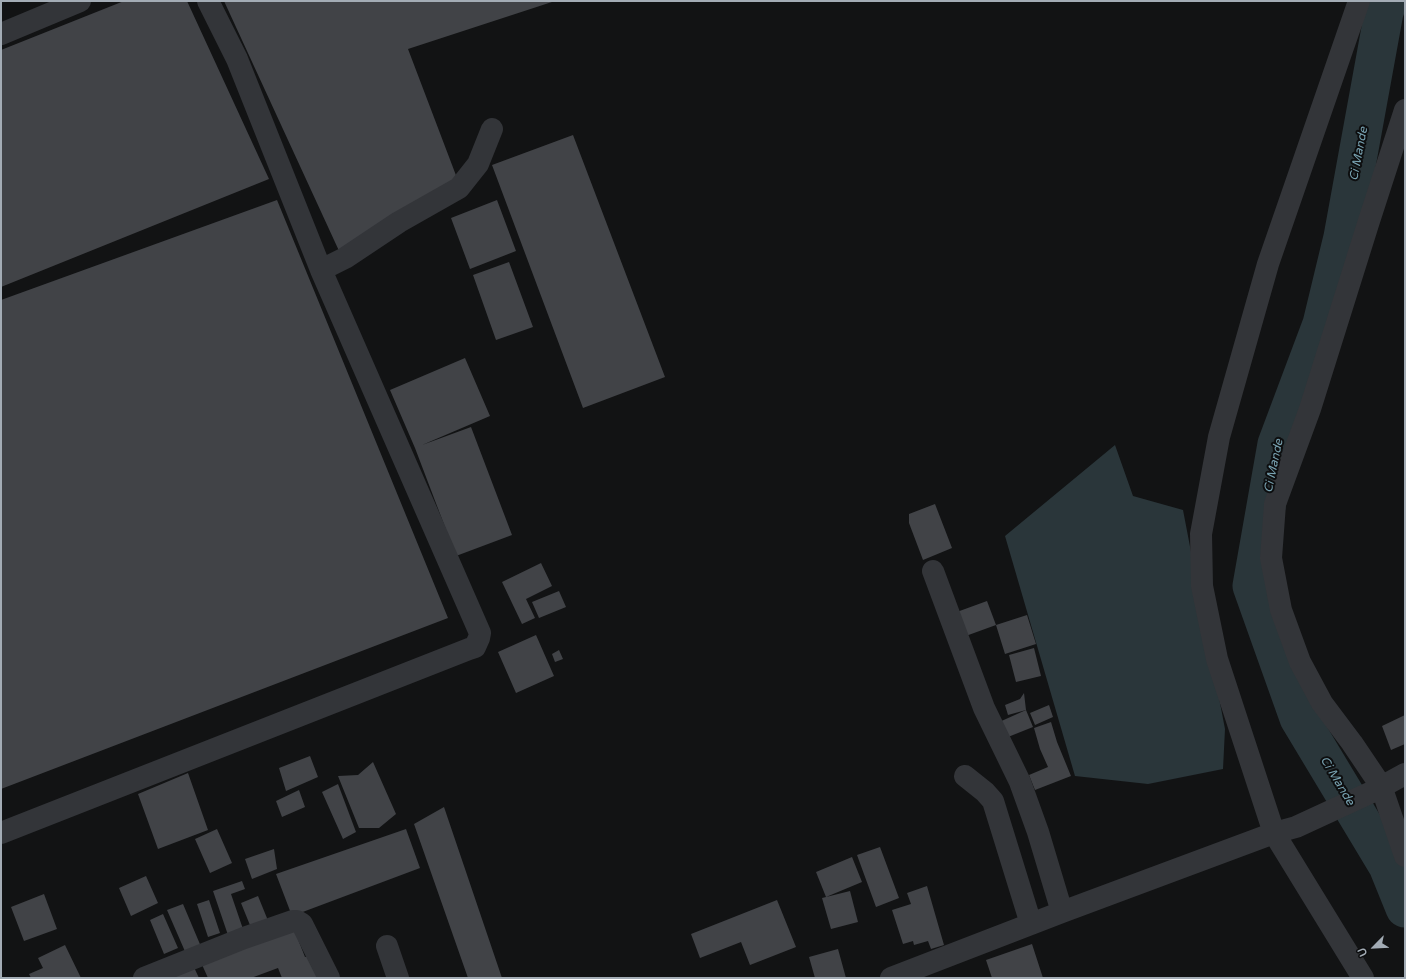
<!DOCTYPE html>
<style>
body{margin:0}
#map{position:relative;width:1406px;height:979px;overflow:hidden;background:#121314;font-family:"Varela Round",sans-serif}
canvas{display:block}
.frame{position:absolute;inset:0;border:2px solid #a3acb5;pointer-events:none}
.north{position:absolute;left:1354px;top:927px;width:40px;height:40px;-webkit-text-stroke:3px #0d0e0f;paint-order:stroke;rotate:246deg;font-size:11px;font-weight:700;line-height:16px;text-align:center;color:#a3acb5}
.north::after{content:'';display:block;margin:auto;width:14px;height:18px;background:#a3acb5;clip-path:polygon(50% 0,100% 100%,50% 72%,0 100%)}
</style>
<div id="map">
<canvas width="1406" height="979"></canvas>
<div class="frame"></div>
<div class="north">U</div>
</div>
<script>
const ctx = document.querySelector('canvas').getContext('2d');
ctx.lineJoin = 'round';
function paint(path, color) { ctx.fillStyle = color; ctx.fill(path, 'evenodd'); }
const poly = rows => new Path2D(rows.map(r => 'M' + r).join(''));
function stroke(path, color, width, dash) { ctx.strokeStyle = color; ctx.lineWidth = width; ctx.lineCap = dash ? 'butt' : 'round'; ctx.setLineDash(dash || []); ctx.stroke(path); }
function label(font, color, halo, rows, align = 'center') {
  ctx.font = font + ' "Varela Round",sans-serif'; ctx.lineWidth = 4; ctx.setLineDash([]); ctx.textBaseline = 'middle'; ctx.strokeStyle = halo; ctx.fillStyle = color; for (const [text, x, y, turn = 0] of rows) {
    ctx.save(); ctx.translate(x, y); ctx.rotate((+turn || 0) * Math.PI / 180); ctx.textAlign = isNaN(turn) ? turn : align; if (halo) ctx.strokeText(text, 0, 0); ctx.fillText(text, 0, 0); ctx.restore();
  }
}
paint(poly([
 [1115,445,1133,496,1183,510,1225,729,1223,769,1148,784,1075,776,1005,536]
]), '#2a363a');
stroke(poly([
 [1388,1,1384,12,1343,237,1322,324,1277,444,1252,586,1299,718,1388,866,1405,908]
]), '#2a363a', 39);
paint(poly([
 [124,1,187,1,269,179,1,287,1,50],
 [224,1,555,1,408,49,457,178,340,253],
 [573,135,665,377,583,408,492,165],
 [277,200,448,618,1,789,1,300],
 [497,200,516,251,470,269,451,218],
 [509,262,533,327,496,340,473,275],
 [465,358,490,416,422,445,471,427,512,535,456,556,415,448,390,390],
 [935,504,952,548,923,560,909,523,909,514],
 [541,563,552,586,526,599,535,618,522,624,502,582],
 [559,591,566,607,539,618,532,602],
 [987,601,996,625,963,637,954,613],
 [1027,615,1036,644,1005,654,996,625],
 [536,635,554,676,516,693,498,652],
 [1034,648,1041,676,1016,682,1009,655],
 [559,650,563,659,555,662,552,654],
 [1024,693,1026,710,1008,715,1005,705,1020,699],
 [1049,705,1053,717,1035,725,1030,713],
 [1026,710,1033,727,1003,739,997,723],
 [1405,715,1405,744,1391,750,1382,726],
 [1051,722,1057,742,1071,776,1035,790,1029,775,1048,767,1040,749,1034,728],
 [310,756,318,777,286,791,279,768],
 [373,762,396,814,379,828,359,828,338,776,358,775],
 [188,773,208,830,158,849,138,794],
 [338,784,356,832,343,839,322,792],
 [299,790,305,807,282,817,276,801],
 [444,807,502,978,468,978,414,824],
 [217,829,232,863,210,873,195,839],
 [406,829,420,868,292,916,276,874],
 [880,847,899,898,876,907,857,855],
 [274,849,277,869,252,879,245,859],
 [852,857,862,882,826,897,850,891,858,922,831,929,822,898,826,897,816,872],
 [146,876,158,903,131,916,119,888],
 [242,881,245,889,231,894,244,932,229,938,213,891],
 [927,886,944,945,931,949,928,941,914,945,913,941,903,944,892,910,911,904,907,893],
 [44,894,57,929,24,941,11,907],
 [258,896,271,928,254,935,241,903],
 [209,900,220,933,208,937,197,904],
 [777,900,796,947,750,965,741,942,700,958,691,934],
 [183,904,202,949,187,956,167,910],
 [163,914,178,948,164,954,150,920],
 [292,924,305,957,314,954,323,978,282,978,278,968,251,978,208,978,199,958],
 [1032,944,1043,978,992,978,986,960],
 [65,945,81,978,31,978,29,974,43,968,38,958],
 [838,949,846,978,815,978,809,957],
 [192,963,199,978,156,978]
]), '#414347');
stroke(poly([
 [1359,1,1268,264,1219,437,1201,534,1202,586,1217,659,1274,833,1363,978],
 [1,34,80,1],
 [1405,110,1368,224,1310,409,1275,504,1271,558,1281,610,1300,662,1322,703,1352,743,1381,786,1405,856],
 [321,270,345,258,399,222,459,188,478,164,492,129],
 [933,571,984,708,1020,782,1038,832,1062,912],
 [965,776,985,792,993,801,1031,924],
 [1,833,469,649,475,647,479,638,480,633,466,601,321,270,237,59,208,1],
 [387,946,398,978],
 [144,978,244,938,293,921,297,921,302,924,329,978],
 [891,978,1062,912,1274,833,1296,827,1374,791,1405,774]
]), '#333539', 22);
label('italic 12px', '#79a3b2', '#0d0e0f', [
 ["Ci Mande",1359,154,-79],
 ["Ci Mande",1274,466,-78],
 ["Ci Mande",1337,781,59]
]);
</script>
